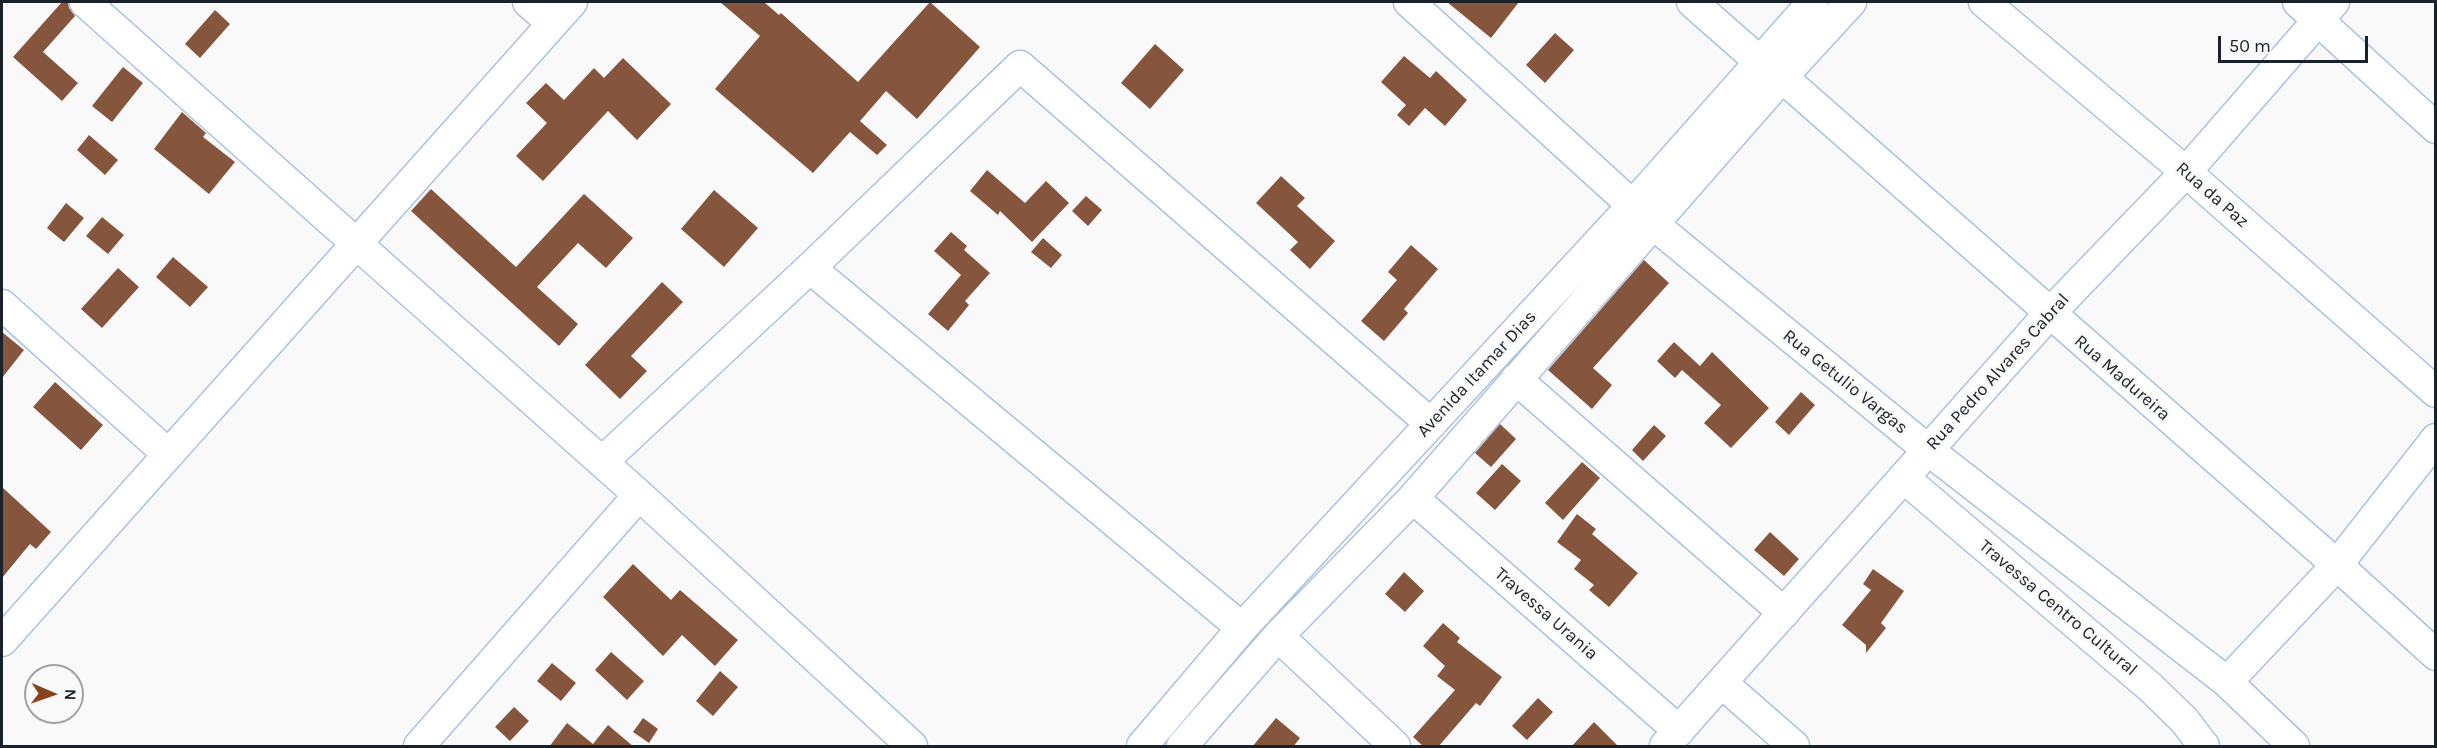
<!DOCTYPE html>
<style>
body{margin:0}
#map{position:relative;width:2437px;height:748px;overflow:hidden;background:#f9f9f9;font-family:Karla,sans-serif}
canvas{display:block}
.frame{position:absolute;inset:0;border:3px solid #19212b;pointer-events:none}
.north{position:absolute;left:24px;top:664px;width:60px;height:60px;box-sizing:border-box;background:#f9f9f9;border:2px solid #9fa3a7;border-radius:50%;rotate:92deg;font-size:16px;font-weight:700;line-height:24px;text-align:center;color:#19212b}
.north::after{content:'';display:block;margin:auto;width:21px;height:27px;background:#88421e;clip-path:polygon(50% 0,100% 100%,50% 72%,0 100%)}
.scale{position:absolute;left:2218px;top:36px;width:150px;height:27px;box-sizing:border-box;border:3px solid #19212b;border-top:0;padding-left:8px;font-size:18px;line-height:21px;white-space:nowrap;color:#19212b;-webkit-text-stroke:4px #f9f9f9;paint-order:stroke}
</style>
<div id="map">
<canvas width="2437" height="748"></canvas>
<div class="frame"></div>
<div class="north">N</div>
<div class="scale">50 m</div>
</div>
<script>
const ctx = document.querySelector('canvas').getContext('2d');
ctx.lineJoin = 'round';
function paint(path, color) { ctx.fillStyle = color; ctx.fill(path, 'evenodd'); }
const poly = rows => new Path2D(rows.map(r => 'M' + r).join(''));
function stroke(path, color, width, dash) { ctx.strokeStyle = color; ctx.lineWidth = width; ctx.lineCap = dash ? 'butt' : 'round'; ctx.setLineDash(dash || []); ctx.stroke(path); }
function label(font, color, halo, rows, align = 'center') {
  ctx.font = font + ' Karla,sans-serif'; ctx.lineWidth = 6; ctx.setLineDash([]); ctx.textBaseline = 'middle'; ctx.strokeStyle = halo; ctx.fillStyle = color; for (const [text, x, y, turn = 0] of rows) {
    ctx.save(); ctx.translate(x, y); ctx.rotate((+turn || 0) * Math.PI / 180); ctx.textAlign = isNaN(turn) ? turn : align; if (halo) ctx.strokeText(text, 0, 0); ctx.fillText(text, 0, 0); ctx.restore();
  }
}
paint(poly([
 [62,2,68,2,69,8,75,16,43,52,78,83,62,101,13,57],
 [720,2,764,2,779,15,781,13,858,82,930,2,980,47,917,119,886,91,860,121,887,145,877,155,850,132,813,173,715,89,760,36],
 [1447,2,1519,2,1491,38],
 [215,10,230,24,200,58,185,44],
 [1555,33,1574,50,1545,83,1526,65],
 [1155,44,1184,70,1150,109,1121,83],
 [1404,56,1430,78,1436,71,1467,100,1445,126,1425,108,1409,126,1397,115,1406,105,1381,82],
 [623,58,671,104,637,140,608,111,543,181,516,156,547,123,526,103,546,83,564,100,594,68,604,78],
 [123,67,143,83,112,122,92,106],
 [182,112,206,133,203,137,235,162,209,194,154,149],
 [89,135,118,160,105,175,77,150],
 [987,170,1025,203,1046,181,1069,203,1032,242,1000,211,998,215,970,191],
 [1281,176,1305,198,1297,206,1335,241,1310,269,1290,250,1298,242,1256,203],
 [431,189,516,267,584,194,633,238,606,268,578,243,537,287,578,324,559,346,411,211],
 [714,190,758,228,724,267,681,229],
 [1086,196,1102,210,1088,226,1072,211],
 [66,203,84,218,64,242,47,228],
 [102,217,124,235,108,254,86,236],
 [951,232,967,246,964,250,990,273,965,301,969,305,948,331,928,314,961,275,934,251],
 [1043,238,1062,255,1051,268,1031,252],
 [1411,245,1438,269,1404,309,1408,313,1384,341,1361,321,1397,280,1388,272],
 [173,257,208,287,190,307,156,277],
 [1644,260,1669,283,1593,368,1612,385,1592,409,1548,370],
 [118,268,139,287,102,328,81,309],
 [662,282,683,302,631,356,647,371,620,399,585,365],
 [2,332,24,350,2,378],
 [1674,342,1700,366,1712,352,1769,408,1731,448,1704,423,1721,405,1682,370,1675,378,1657,361],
 [55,382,103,425,81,450,33,407],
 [1801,392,1815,405,1789,435,1775,422],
 [1500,424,1516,439,1491,467,1475,453],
 [1654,425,1666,436,1643,461,1632,450],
 [1582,462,1600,478,1563,520,1545,503],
 [1502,464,1521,481,1495,510,1476,493],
 [2,487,51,532,36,549,30,544,2,578],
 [1577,514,1596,529,1592,534,1638,573,1609,607,1589,590,1594,585,1574,569,1581,560,1557,542],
 [1770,532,1799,559,1784,576,1754,550],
 [633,564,671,600,680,590,738,640,715,666,682,635,663,656,603,597],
 [1873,569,1904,591,1881,623,1886,628,1866,653,1866,645,1842,625,1871,590,1863,584],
 [1404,572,1424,591,1405,612,1385,594],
 [1443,623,1460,638,1457,642,1502,677,1480,706,1476,703,1438,747,1424,747,1413,737,1455,690,1437,676,1445,666,1423,646],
 [611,652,644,681,627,700,595,670],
 [552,663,576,683,561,701,537,681],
 [720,671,738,687,713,716,696,701],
 [1538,698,1553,712,1527,740,1512,726],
 [514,707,529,721,510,741,495,727],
 [643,718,658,729,649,743,633,732],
 [1276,718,1300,738,1293,747,1252,747],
 [1594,722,1619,747,1571,747],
 [567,723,593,744,608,725,634,747,549,747]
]), '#86553e');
const minor = poly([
 [85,2,639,495,912,746],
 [528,2,552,23],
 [1409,2,1653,224,1928,450,2227,682,2294,746],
 [1692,2,1759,61],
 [1984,2,2186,172,2436,392],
 [2298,2,2436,128],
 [1782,77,2337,565,2436,655],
 [810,268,1242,628],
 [2,305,168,454],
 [1516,379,1784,613],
 [602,462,810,268,1020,66,1431,424],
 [1904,478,2150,687,2184,720,2204,746],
 [1413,498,1679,731],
 [1278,636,1395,746],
 [2,641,572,2],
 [2227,682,2337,565,2436,439],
 [1722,683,1794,746],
 [419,746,639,495],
 [1142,746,1242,628,1633,205,1813,2],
 [1182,746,1278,636,1413,498,1782,77,1851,2],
 [1665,746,2049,314,2186,172,2334,2]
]);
stroke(minor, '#acc2de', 33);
stroke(minor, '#fff', 30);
label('18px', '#19212b', '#f9f9f9', [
 ["Rua da Paz",2212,195,41],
 ["Rua Pedro Alvares Cabral",1998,372,-48],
 ["Avenida Itamar Dias",1477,374,-47],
 ["Rua Madureira",2122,378,41],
 ["Rua Getulio Vargas",1845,382,39],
 ["Travessa Centro Cultural",2058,608,40],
 ["Travessa Urania",1546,614,41]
]);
</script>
